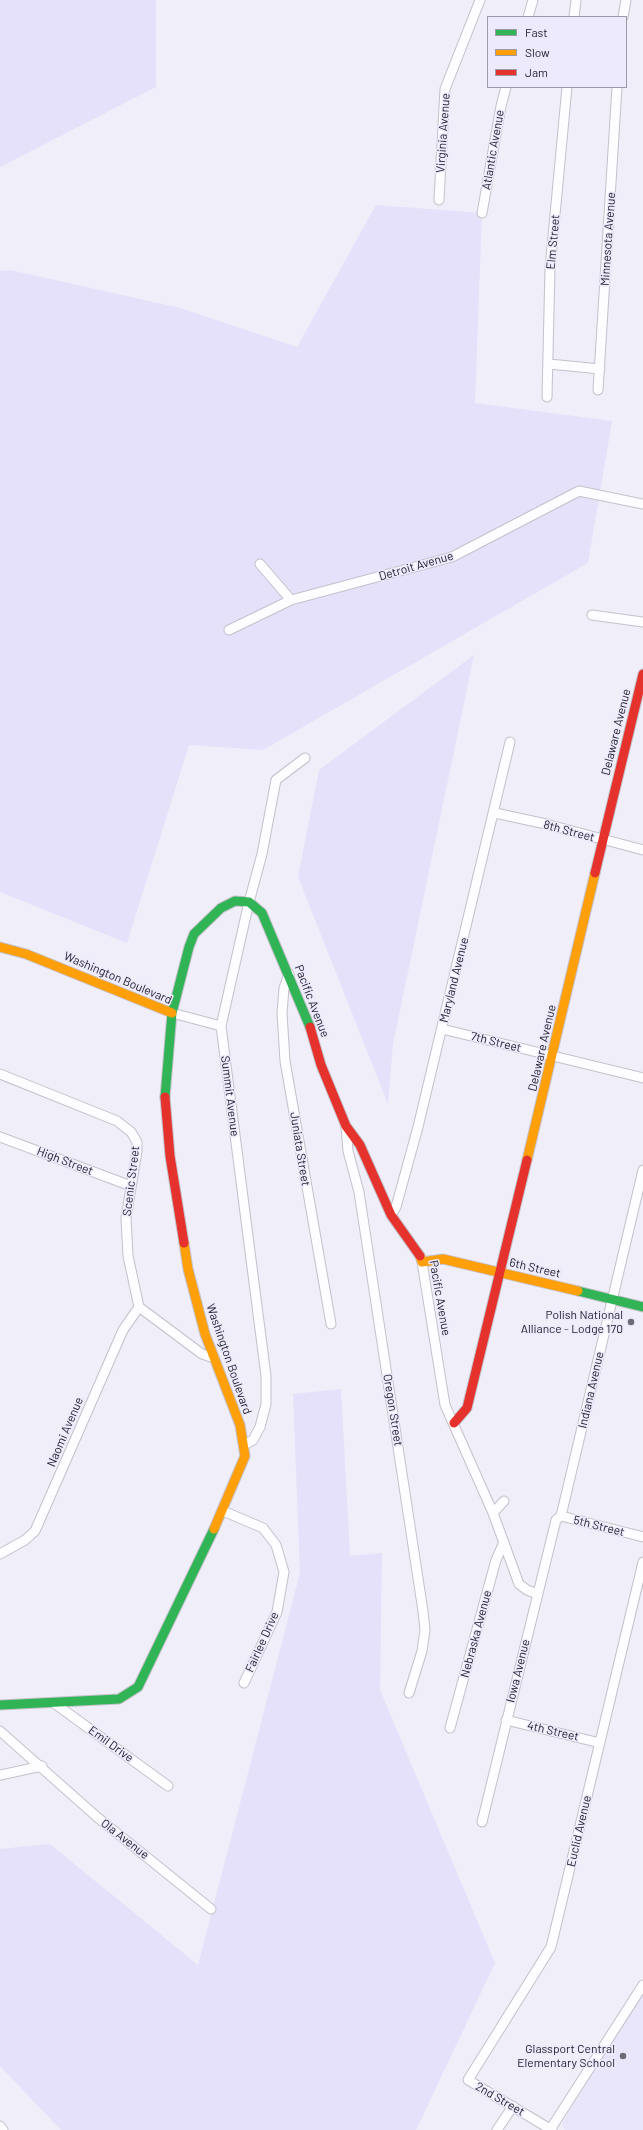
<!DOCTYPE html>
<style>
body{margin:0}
#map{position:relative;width:643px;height:2130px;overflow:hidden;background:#f0eef8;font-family:Barlow,sans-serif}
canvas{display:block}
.legend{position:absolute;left:487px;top:16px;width:140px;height:72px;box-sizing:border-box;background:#eceafc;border:1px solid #9d9baa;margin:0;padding:5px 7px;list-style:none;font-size:12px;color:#26242f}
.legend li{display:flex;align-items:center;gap:8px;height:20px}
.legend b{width:20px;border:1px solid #9d9baa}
</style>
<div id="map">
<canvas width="643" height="2130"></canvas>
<ul class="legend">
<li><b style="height:5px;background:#30b455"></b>Fast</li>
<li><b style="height:5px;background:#ff9f0a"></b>Slow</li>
<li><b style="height:5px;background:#e5322d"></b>Jam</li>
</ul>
</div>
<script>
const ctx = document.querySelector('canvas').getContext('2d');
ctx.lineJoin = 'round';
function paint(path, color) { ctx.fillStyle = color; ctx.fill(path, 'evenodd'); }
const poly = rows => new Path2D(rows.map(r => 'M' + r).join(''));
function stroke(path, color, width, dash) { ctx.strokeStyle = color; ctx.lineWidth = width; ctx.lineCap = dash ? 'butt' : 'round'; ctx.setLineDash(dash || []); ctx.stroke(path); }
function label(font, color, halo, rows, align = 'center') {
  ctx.font = font + ' Barlow,sans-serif'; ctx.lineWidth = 3; ctx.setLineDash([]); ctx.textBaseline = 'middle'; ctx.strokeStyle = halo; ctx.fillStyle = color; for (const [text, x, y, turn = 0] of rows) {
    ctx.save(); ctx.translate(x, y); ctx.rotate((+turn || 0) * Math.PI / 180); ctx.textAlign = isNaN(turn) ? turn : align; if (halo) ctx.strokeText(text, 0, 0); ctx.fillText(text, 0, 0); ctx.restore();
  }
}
paint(poly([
 [643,1992,643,2130,565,2130,562,2126,564,2120]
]), '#e9e6fb');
paint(poly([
 [0,0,156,0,156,87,0,167],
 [376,205,482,213,475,403,612,421,588,563,263,750,189,745,127,943,0,892,0,271,10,270,180,308,297,347],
 [474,655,393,1044,388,1104,298,877,319,770],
 [341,1389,350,1556,382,1553,380,1690,495,1963,416,2130,61,2130,0,2066,0,1849,50,1844,198,1965,300,1573,293,1394]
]), '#e5e1fa');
const street = poly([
 [528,17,533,0],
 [574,17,576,0],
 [623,17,626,0],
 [439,200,445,89,480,0],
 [482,213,501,106,506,87],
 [549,364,600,369],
 [598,390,617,87],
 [547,397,550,268,567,87],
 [260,564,291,600],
 [592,615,643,622],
 [229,630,291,600,452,557,579,491,643,504],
 [495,813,546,824,643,850],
 [289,974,284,988,282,1013,285,1061,331,1324],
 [172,1013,221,1026],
 [442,1029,643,1078],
 [0,1074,117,1121,131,1132,137,1142,137,1151,126,1218,128,1256,139,1307,202,1354,214,1358],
 [346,1127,348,1151,359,1192,423,1611,425,1630,422,1651,409,1693],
 [0,1137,131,1186],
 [391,1215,396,1207,418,1127,510,742],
 [422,1262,445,1405,493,1513,519,1584,527,1590,538,1594],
 [244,1445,253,1440,260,1427,266,1404,266,1376,221,1026,249,902,262,854,276,780,305,758],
 [223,1511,263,1528,276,1545,284,1572,277,1612,244,1683],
 [493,1513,504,1501],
 [561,1516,643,1170],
 [0,1554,25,1540,35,1531,123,1330,139,1307],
 [54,1703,168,1786],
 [506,1720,600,1743],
 [450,1728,488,1589,496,1560,504,1542],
 [0,1731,97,1817,211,1909],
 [0,1775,42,1766],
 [482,1822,556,1520,561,1516,643,1537],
 [0,2126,3,2130],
 [497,2130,513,2106],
 [550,2130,643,1985],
 [552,2130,468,2080,551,1947,643,1562]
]);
const fast = poly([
 [165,1097,172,1013,189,947,194,934,221,908,235,901,249,902,262,913,310,1027],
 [578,1291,643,1307],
 [0,1705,119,1699,138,1687,214,1529]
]);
const slow = poly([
 [0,947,26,954,172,1013],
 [527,1160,595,873],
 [184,1243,188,1269,205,1334,240,1425,245,1456,214,1529],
 [420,1256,422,1262,443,1259,578,1291]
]);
const jam = poly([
 [595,873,643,674],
 [310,1027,321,1065,346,1126,360,1145,391,1215,420,1256],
 [165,1097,170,1156,184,1243],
 [454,1423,467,1408,527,1160]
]);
stroke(street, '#c3c1cb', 11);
stroke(fast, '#c3c1cb', 11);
stroke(slow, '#c3c1cb', 11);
stroke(jam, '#c3c1cb', 11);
stroke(street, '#fdfcfe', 9);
stroke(fast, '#30b455', 9);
stroke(slow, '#ff9f0a', 9);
stroke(jam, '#e5322d', 9);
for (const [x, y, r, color] of [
 [631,1322,4,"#6d6b75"],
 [623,2056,4,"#6d6b75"]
]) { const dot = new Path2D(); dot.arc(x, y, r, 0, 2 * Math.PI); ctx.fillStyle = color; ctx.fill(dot); stroke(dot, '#eceafc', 1.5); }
label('12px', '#26242f', '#eceafc', [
 ["Virginia Avenue",443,133,-86],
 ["Atlantic Avenue",493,150,-80],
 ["Minnesota Avenue",608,239,-86],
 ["Elm Street",553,242,-85],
 ["Detroit Avenue",416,566,-16],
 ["Delaware Avenue",616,732,-76],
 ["8th Street",569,831,15],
 ["Washington Boulevard",118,978,23],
 ["Maryland Avenue",454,980,-76],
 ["Pacific Avenue",312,1001,69],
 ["7th Street",496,1042,14],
 ["Delaware Avenue",542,1048,-77],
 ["Summit Avenue",230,1096,83],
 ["Juniata Street",300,1149,81],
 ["High Street",65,1161,21],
 ["Scenic Street",131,1181,-83],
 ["6th Street",535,1268,13],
 ["Pacific Avenue",440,1298,80],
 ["Washington Boulevard",229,1359,71],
 ["Indiana Avenue",591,1390,-77],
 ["Oregon Street",393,1410,81],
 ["Naomi Avenue",65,1432,-67],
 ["5th Street",599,1526,14],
 ["Nebraska Avenue",476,1634,-75],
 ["Fairlee Drive",262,1642,-66],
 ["Iowa Avenue",518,1671,-76],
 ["4th Street",553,1731,13],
 ["Emil Drive",111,1744,36],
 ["Euclid Avenue",579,1831,-77],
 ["Ola Avenue",125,1839,38],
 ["2nd Street",500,2099,30]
]);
label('12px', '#26242f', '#eceafc', [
 ["Polish National",623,1315],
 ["Alliance - Lodge 170",623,1329],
 ["Glassport Central",615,2049],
 ["Elementary School",615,2063]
], 'right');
</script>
